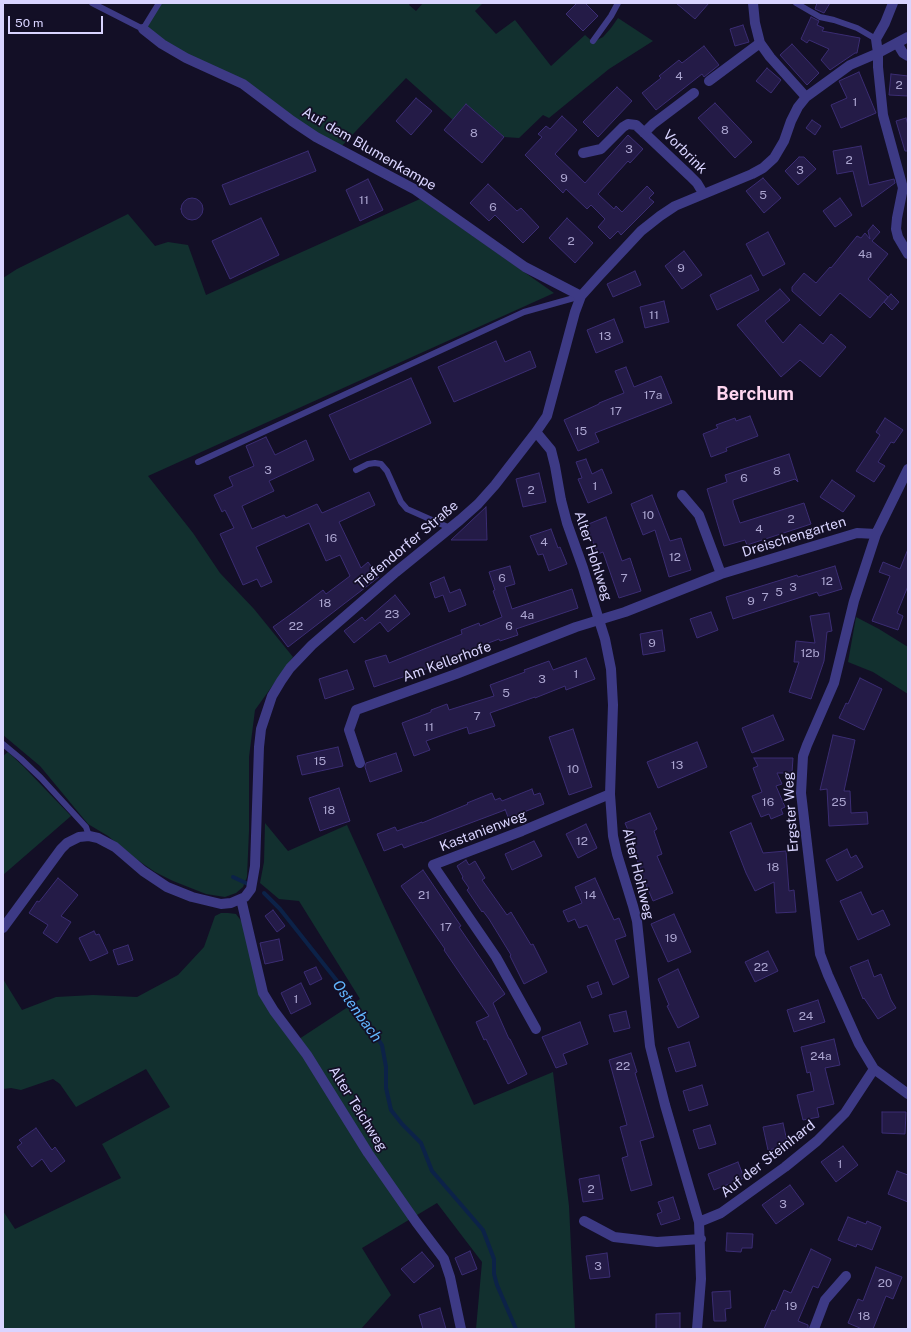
<!DOCTYPE html>
<meta charset="utf-8">
<style>
body{margin:0}
#map{position:relative;width:911px;height:1332px;overflow:hidden;background:#130f26;font-family:"Public Sans",sans-serif}
canvas{display:block}
.frame{position:absolute;inset:0;border:4px solid #d9d4ff;pointer-events:none}
.scale{position:absolute;left:8px;top:16px;width:95px;height:18px;box-sizing:border-box;border:2px solid #d9d4ff;border-top:0;padding-left:5px;font-size:12px;line-height:14px;white-space:nowrap;color:#d9d4ff;-webkit-text-stroke:3px #130f26;paint-order:stroke}
</style>
<div id="map">
<canvas width="911" height="1332"></canvas>
<div class="frame"></div>
<div class="scale">50 m</div>
</div>
<script>
const ctx = document.querySelector('canvas').getContext('2d');
ctx.lineJoin = 'round';
function paint(path, color) { ctx.fillStyle = color; ctx.fill(path, 'evenodd'); }
const poly = rows => new Path2D(rows.map(r => 'M' + r).join(''));
function stroke(path, color, width, dash) { ctx.strokeStyle = color; ctx.lineWidth = width; ctx.lineCap = dash ? 'butt' : 'round'; ctx.setLineDash(dash || []); ctx.stroke(path); }
function label(font, color, halo, rows, align = 'center') {
  ctx.font = font + ' "Public Sans",sans-serif'; ctx.lineWidth = 3.5; ctx.setLineDash([]); ctx.textBaseline = 'middle'; ctx.strokeStyle = halo; ctx.fillStyle = color; for (const [text, x, y, turn = 0] of rows) {
    ctx.save(); ctx.translate(x, y); ctx.rotate((+turn || 0) * Math.PI / 180); ctx.textAlign = isNaN(turn) ? turn : align; if (halo) ctx.strokeText(text, 0, 0); ctx.fillText(text, 0, 0); ctx.restore();
  }
}
paint(poly([
 [159,3,410,3,409,5,416,11,423,3,483,3,475,11,496,34,515,20,551,66,585,35,593,42,603,37,611,28,618,18,653,41,609,69,549,118,543,115,519,138,504,137,466,104,453,120,406,78,338,150,243,84,186,58,143,29],
 [420,199,554,293,148,476,193,533,220,573,254,609,293,657,255,710,249,757,249,831,247,877,243,887,236,893,225,897,206,894,173,881,155,872,136,859,108,836,88,824,40,766,3,735,3,278,17,269,128,214,155,246,168,242,188,245,206,295],
 [856,617,879,629,908,647,908,694,873,672,848,662],
 [8,752,23,766,71,816,3,875,3,756],
 [265,823,288,851,347,825,474,1105,553,1072,569,1206,575,1329,476,1329,482,1262,437,1203,362,1248,391,1295,361,1329,3,1329,3,1211,15,1229,121,1178,102,1144,170,1107,146,1069,76,1107,60,1084,53,1079,21,1090,11,1088,3,1089,3,979,22,1010,56,997,93,995,137,997,178,975,204,947,215,916,221,913,228,913,236,914,242,922,262,1000,293,1043,360,999,299,901,279,899,260,883,264,862]
]), '#12302f');
stroke(poly([
 [233,877,248,884],
 [264,893,280,909,349,996,382,1045,386,1067,386,1088,391,1110,402,1124,421,1143,432,1171,483,1230,494,1259,494,1274,497,1285,516,1329]
]), '#0c2248', 4);
const building = poly([
 [577,3,585,3,598,16,583,31,566,14,577,3],
 [676,3,709,3,695,19,676,3],
 [817,3,830,3,824,13,815,9,817,3],
 [811,17,819,21,817,25,824,28,822,31,860,38,857,53,855,53,830,70,821,60,829,49,809,40,807,43,801,39,811,17],
 [743,25,749,42,735,46,730,29,743,25],
 [792,44,819,73,807,85,780,55,792,44],
 [704,46,719,65,704,77,702,74,656,110,642,93,661,78,659,76,679,60,682,63,704,46],
 [767,68,781,80,771,93,756,81,767,68],
 [859,72,876,113,841,128,831,105,847,98,839,81,859,72],
 [891,74,908,76,908,96,889,95,891,74],
 [617,87,632,101,598,137,583,122,617,87],
 [416,98,432,111,411,135,396,121,416,98],
 [715,103,752,142,735,158,698,118,715,103],
 [466,104,504,137,482,163,444,130,466,104],
 [562,116,577,130,555,154,585,183,628,135,643,149,630,163,628,161,598,194,614,209,616,206,622,212,647,186,654,193,649,198,654,202,621,235,618,231,610,239,598,227,605,219,591,205,587,209,566,189,563,193,525,155,542,137,538,134,546,126,550,129,562,116],
 [906,118,908,125,908,151,905,151,896,121,906,118],
 [812,120,821,126,815,135,806,128,812,120],
 [861,146,869,185,894,179,895,183,862,207,853,171,837,174,833,151,861,146],
 [308,151,316,171,230,205,222,185,308,151],
 [799,157,804,157,816,169,798,185,785,171,799,157],
 [763,178,781,198,764,213,746,191,763,178],
 [368,179,383,210,360,221,346,190,368,179],
 [488,184,517,211,521,208,539,227,523,243,495,215,489,221,470,203,488,184],
 '181 209a11 11 0 1 1 22 0a11 11 0 1 1-22 0Z',
 [840,198,852,215,835,227,823,211,840,198],
 [261,218,279,255,230,279,212,241,261,218],
 [567,218,593,243,575,263,549,238,567,218],
 [873,225,880,232,872,241,888,254,868,279,888,297,870,318,840,293,820,316,792,291,792,287,804,273,816,283,830,267,831,268,857,236,861,238,865,233,870,239,868,231,873,225],
 [768,232,785,264,763,276,746,244,768,232],
 [684,251,702,275,682,289,665,266,684,251],
 [635,271,641,285,613,297,607,284,635,271],
 [751,275,759,290,717,310,710,295,751,275],
 [780,289,790,300,765,321,783,343,800,324,823,344,831,334,846,347,820,377,800,360,781,377,737,325,780,289],
 [891,294,899,302,892,310,884,302,891,294],
 [664,301,669,322,645,328,640,307,664,301],
 [614,319,623,342,596,353,587,330,614,319],
 [496,341,505,362,530,351,536,367,454,402,438,367,496,341],
 [626,367,634,387,661,376,672,403,595,433,599,442,578,451,564,420,599,404,599,403,624,393,615,371,626,367],
 [411,378,431,423,350,460,329,415,411,378],
 [750,416,758,436,726,448,727,451,711,457,703,434,718,428,716,425,735,418,736,421,750,416],
 [885,418,903,430,894,443,891,442,878,462,885,466,874,482,856,471,880,435,876,432,885,418],
 [266,437,275,455,306,440,314,460,269,481,274,491,242,506,252,529,284,515,286,518,317,504,322,513,369,492,375,505,339,522,361,568,368,562,379,577,288,647,273,627,294,612,323,590,326,594,350,576,340,555,326,561,309,523,256,547,272,582,261,587,257,579,243,585,220,534,234,528,225,510,222,512,214,495,233,486,229,477,254,466,246,446,266,437],
 [789,454,798,482,795,479,733,500,733,503,740,523,804,503,811,524,747,545,745,540,724,546,707,489,727,482,725,475,789,454],
 [586,459,592,474,602,469,612,493,588,503,578,479,582,478,576,462,586,459],
 [539,473,546,502,523,507,516,479,539,473],
 [832,480,855,496,843,512,820,497,832,480],
 [652,495,670,541,681,538,691,570,669,577,655,530,643,535,631,504,652,495],
 [486,507,487,540,451,540,486,507],
 [606,517,622,561,630,558,641,591,619,598,603,552,598,554,586,525,606,517],
 [551,529,558,548,560,547,567,564,549,571,543,554,538,555,530,536,551,529],
 [908,549,908,586,897,613,903,616,898,630,872,621,890,576,879,572,883,562,900,569,908,549],
 [510,566,515,584,505,587,512,609,572,589,578,608,516,629,518,635,500,641,499,639,457,655,457,657,426,669,374,687,365,661,386,655,389,663,462,634,461,630,479,623,480,626,502,617,493,591,495,590,489,572,510,566],
 [835,566,842,589,819,596,817,592,733,619,726,597,797,575,798,577,835,566],
 [444,577,450,593,460,589,466,605,449,612,443,595,435,598,430,583,444,577],
 [395,595,410,614,388,632,380,622,354,643,344,631,362,617,365,621,395,595],
 [711,612,718,630,697,638,690,619,711,612],
 [829,613,832,631,827,632,824,661,811,699,789,692,799,662,794,662,796,641,815,643,810,616,829,613],
 [662,630,665,651,643,655,640,634,662,630],
 [586,658,595,679,566,690,565,686,535,698,535,697,490,713,495,726,469,734,467,727,426,741,430,750,414,756,402,723,431,712,431,710,447,704,449,710,494,696,490,685,525,672,524,670,549,661,553,670,586,658],
 [347,670,354,689,325,699,319,679,347,670],
 [860,678,882,689,864,730,839,718,846,703,848,704,860,678],
 [773,715,784,740,752,753,742,728,773,715],
 [573,729,592,787,569,795,549,737,573,729],
 [833,735,855,740,844,791,850,791,851,813,867,812,868,824,829,826,827,789,820,790,833,735],
 [697,742,707,767,658,788,647,762,697,742],
 [338,747,343,766,302,775,297,756,338,747],
 [396,753,402,771,370,782,365,767,366,763,396,753],
 [754,758,793,758,792,773,777,773,782,784,776,786,785,807,781,809,783,814,771,819,769,814,761,817,752,796,762,792,753,768,758,766,754,758],
 [339,788,350,821,320,831,309,798,339,788],
 [532,789,534,795,540,793,544,804,514,816,513,815,508,817,505,809,505,810,404,848,402,844,384,851,377,834,395,827,397,831,422,822,422,823,468,804,467,803,492,793,495,800,500,798,502,801,532,789],
 [650,813,657,829,654,831,662,854,657,856,673,893,653,901,641,873,642,873,630,840,632,840,625,823,650,813],
 [751,823,763,853,786,851,789,891,794,890,796,912,776,913,774,882,755,891,746,873,730,832,751,823],
 [586,824,597,848,578,858,566,834,586,824],
 [534,841,542,856,512,870,505,854,534,841],
 [847,849,851,858,856,855,863,867,837,881,826,860,847,849],
 [466,860,469,865,475,861,485,878,482,880,507,915,511,912,531,945,533,944,547,972,524,984,510,956,511,955,489,919,483,911,482,912,467,890,469,888,462,878,463,877,457,866,466,860],
 [423,870,461,926,459,927,505,994,493,1003,509,1039,510,1039,527,1074,508,1084,486,1039,484,1040,476,1022,489,1016,444,950,445,949,401,886,423,870],
 [58,878,78,895,61,916,71,922,57,943,43,933,48,925,29,913,37,901,39,902,58,878],
 [595,878,614,920,619,918,626,936,615,940,629,977,613,985,587,925,579,928,575,919,568,922,563,911,582,903,575,887,595,878],
 [861,892,872,915,883,910,890,925,858,940,840,901,861,892],
 [273,910,285,926,277,932,265,916,273,910],
 [674,914,691,952,668,962,651,924,674,914],
 [94,931,96,935,99,934,108,953,90,961,79,938,94,931],
 [279,939,283,960,265,964,260,943,279,939],
 [128,945,133,960,118,965,113,950,128,945],
 [768,951,778,971,755,982,745,962,768,951],
 [868,960,874,977,881,974,891,1000,896,1008,878,1019,864,998,863,999,850,967,868,960],
 [316,967,322,979,310,985,304,972,316,967],
 [678,969,699,1017,678,1028,667,1006,669,1005,658,979,678,969],
 [598,982,602,994,592,998,587,986,598,982],
 [301,983,311,1004,291,1014,281,993,301,983],
 [818,1000,825,1022,794,1032,787,1010,818,1000],
 [626,1011,630,1028,614,1032,609,1015,626,1011],
 [580,1022,588,1044,563,1054,567,1064,556,1068,542,1037,580,1022],
 [834,1039,840,1065,825,1068,834,1104,817,1108,819,1117,803,1120,797,1095,814,1091,810,1072,807,1073,801,1047,834,1039],
 [689,1042,696,1066,676,1072,668,1048,689,1042],
 [631,1053,637,1072,635,1073,654,1137,640,1141,652,1185,631,1191,622,1158,628,1156,620,1127,627,1125,609,1060,631,1053],
 [702,1085,708,1105,689,1111,683,1091,702,1085],
 [882,1112,906,1112,905,1134,882,1133,882,1112],
 [783,1123,788,1146,768,1150,763,1127,783,1123],
 [710,1125,716,1144,699,1149,693,1130,710,1125],
 [36,1128,52,1150,55,1147,65,1161,51,1172,42,1159,32,1167,17,1147,22,1143,19,1140,36,1128],
 [843,1146,858,1165,836,1182,821,1162,843,1146],
 [738,1162,744,1178,714,1190,708,1174,738,1162],
 [897,1171,908,1175,908,1202,888,1194,897,1171],
 [599,1175,603,1199,583,1202,579,1179,599,1175],
 [790,1185,804,1204,776,1224,762,1205,790,1185],
 [673,1197,680,1219,661,1225,657,1214,662,1212,658,1202,673,1197],
 [848,1217,866,1224,867,1221,881,1227,872,1250,857,1244,856,1247,838,1240,848,1217],
 [727,1233,753,1234,752,1248,742,1248,741,1252,726,1251,727,1233],
 [811,1249,831,1259,818,1288,813,1286,798,1321,808,1325,808,1329,764,1329,772,1310,775,1311,784,1290,791,1293,811,1249],
 [470,1251,477,1269,462,1275,455,1258,470,1251],
 [422,1252,434,1266,414,1283,401,1269,422,1252],
 [607,1253,610,1277,590,1279,586,1256,607,1253],
 [876,1267,902,1277,893,1299,886,1296,873,1329,862,1329,848,1323,858,1299,863,1301,876,1267],
 [730,1291,731,1308,725,1309,726,1321,714,1321,712,1292,730,1291],
 [440,1308,446,1329,423,1329,419,1315,440,1308],
 [680,1313,680,1329,656,1329,656,1314,680,1313]
]);
paint(building, '#241b47');
stroke(building, '#3b2d73', 1);
stroke(poly([
 [92,3,143,29,159,3],
 [796,3,820,17,834,20,857,28,876,39],
 [593,41,611,16,618,3],
 [198,462,524,312,581,296],
 [356,470,368,464,375,463,381,464,387,471,401,502,407,509,450,528],
 [3,744,21,759,41,778,86,827,89,836]
]), '#3d3a85', 6);
stroke(poly([
 [753,3,755,23,760,43,770,57,806,97],
 [893,3,885,23,876,39,878,53,878,67,883,115,903,188,897,218,896,229,898,237,908,254],
 [143,29,162,44,186,58,243,84,292,121,316,137,414,189,525,267,581,296],
 [897,43,903,53,908,56],
 [709,81,760,43],
 [644,133,653,124,694,93],
 [583,153,601,149,623,127,628,124,636,125,690,176,697,183,703,193],
 [536,432,551,450,555,466,561,500,567,523,583,568,599,620,605,639,611,669,613,705,610,794,613,836,617,854,633,906,637,921,650,1046,665,1105,699,1222,701,1279,697,1329],
 [908,469,876,534,854,601,834,683,807,745,803,756,801,793,820,954,828,975,859,1044,874,1069,908,1094],
 [682,495,699,515,721,574],
 [360,763,349,730,356,710,456,674,576,627,625,612,721,574,857,533,876,534],
 [241,899,263,993,274,1011,307,1055,368,1153,416,1222,444,1259,450,1277,461,1329],
 [3,928,61,849,67,843,79,837,89,836,98,838,115,847,143,871,167,887,192,897,221,904,231,903,245,897,251,889,255,866,259,747,261,729,272,696,281,681,290,668,312,645,396,572,460,520,478,504,495,485,536,432,547,416,575,312,581,296,599,276,641,231,660,216,675,206,752,174,763,168,774,158,784,141,791,121,798,107,806,97,850,65,878,53,908,37],
 [536,1029,496,957,433,865,522,831,610,794],
 [584,1221,614,1237,657,1242,701,1239],
 [699,1222,721,1213,785,1167,817,1141,845,1113,874,1069],
 [814,1329,825,1300,846,1276]
]), '#3d3a85', 10);
label('12px', '#aca6d1', null, [
 ["4",679,76],
 ["2",899,85],
 ["1",855,102],
 ["8",725,130],
 ["8",474,133],
 ["3",629,149],
 ["2",849,160],
 ["3",800,170],
 ["9",564,178],
 ["5",763,195],
 ["11",364,200],
 ["6",493,207],
 ["2",571,241],
 ["4a",865,254],
 ["9",681,268],
 ["11",654,315],
 ["13",605,336],
 ["17a",653,395],
 ["17",616,411],
 ["15",581,431],
 ["3",268,470],
 ["8",777,471],
 ["6",744,478],
 ["1",595,486],
 ["2",531,490],
 ["10",648,515],
 ["2",791,519],
 ["4",759,529],
 ["16",331,538],
 ["4",544,542],
 ["12",675,557],
 ["6",502,578],
 ["7",624,578],
 ["12",827,581],
 ["3",793,587],
 ["5",779,592],
 ["7",765,597],
 ["9",751,601],
 ["18",325,603],
 ["23",392,614],
 ["4a",527,615],
 ["22",296,626],
 ["6",509,626],
 ["9",652,643],
 ["12b",810,653],
 ["1",576,674],
 ["3",542,679],
 ["5",506,693],
 ["7",477,716],
 ["11",429,727],
 ["15",320,761],
 ["13",677,765],
 ["10",573,769],
 ["16",768,802],
 ["25",839,802],
 ["18",329,810],
 ["12",582,841],
 ["18",773,867],
 ["21",424,895],
 ["14",590,895],
 ["17",446,927],
 ["19",671,938],
 ["22",761,967],
 ["1",296,999],
 ["24",806,1016],
 ["24a",821,1056],
 ["22",623,1066],
 ["1",840,1164],
 ["2",591,1189],
 ["3",783,1204],
 ["3",598,1266],
 ["20",885,1283],
 ["19",791,1306],
 ["18",864,1316]
]);
label('14px', '#d9d4ff', '#130f26', [
 ["Auf dem Blumenkampe",369,149,30],
 ["Vorbrink",685,152,45],
 ["Dreischengarten",794,537,-17],
 ["Tiefendorfer Straße",407,545,-40],
 ["Alter Hohlweg",593,556,72],
 ["Am Kellerhofe",447,662,-20],
 ["Ergster Weg",791,812,-94],
 ["Kastanienweg",483,831,-21],
 ["Alter Hohlweg",638,874,76],
 ["Alter Teichweg",358,1109,58],
 ["Auf der Steinhard",768,1159,-38]
]);
label('italic 15px', '#62b6ff', '#130f26', [
 ["Ostenbach",357,1011,54]
]);
label('bold 18px', '#ffd6f0', '#130f26', [
 ["Berchum",755,394]
]);
</script>
